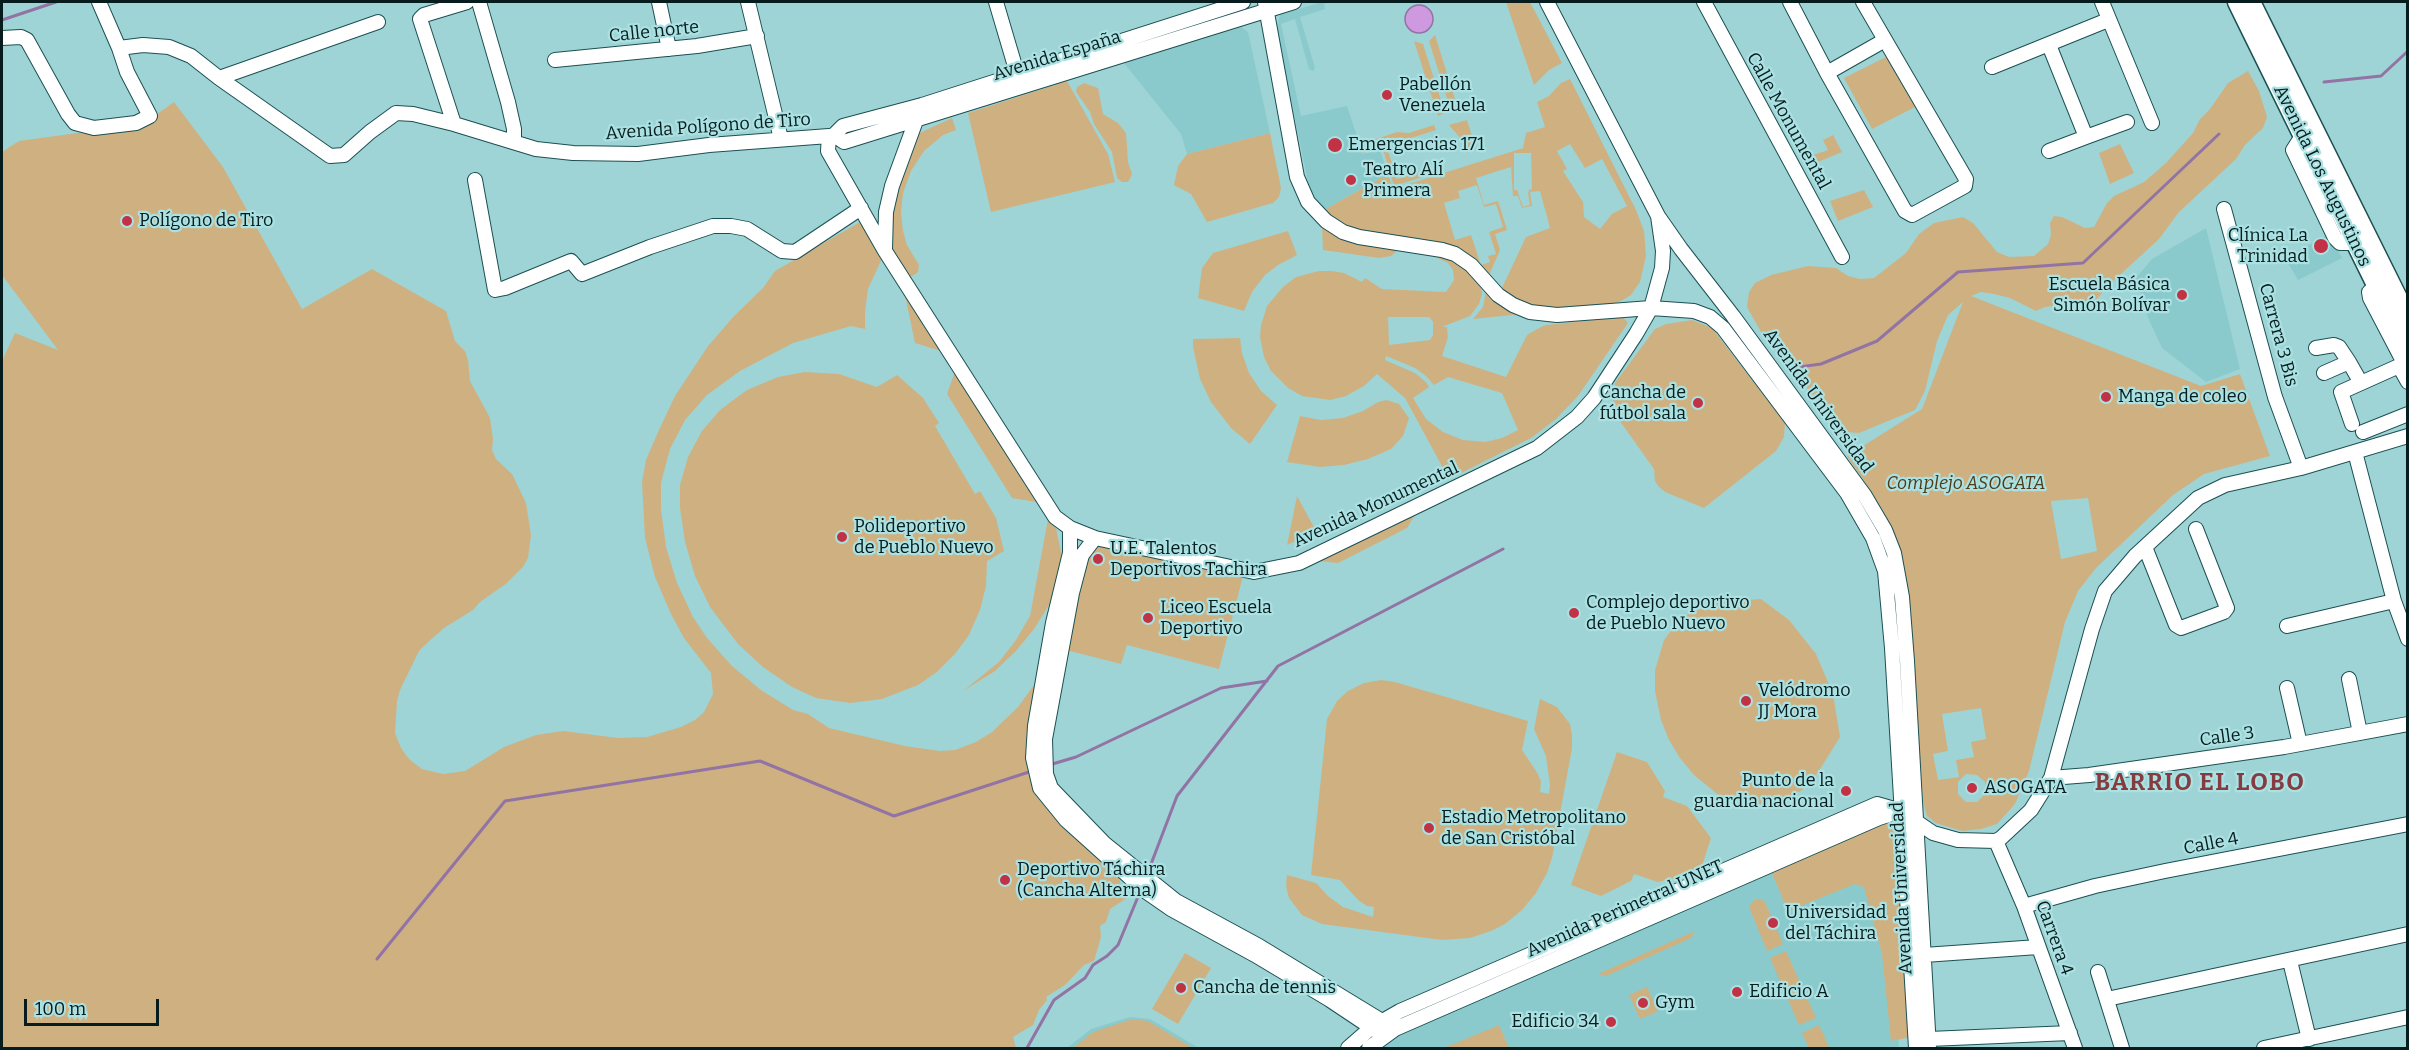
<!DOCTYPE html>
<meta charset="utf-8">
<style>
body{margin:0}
#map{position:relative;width:2409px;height:1050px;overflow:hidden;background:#9ed4d5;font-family:Bitter,serif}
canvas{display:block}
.frame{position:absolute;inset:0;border:3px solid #061c1d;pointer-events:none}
.scale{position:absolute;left:24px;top:999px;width:135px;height:27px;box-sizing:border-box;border:3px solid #061c1d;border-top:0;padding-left:8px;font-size:18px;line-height:21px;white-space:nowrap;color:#061c1d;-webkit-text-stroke:4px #abe1e2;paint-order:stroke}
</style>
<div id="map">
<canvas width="2409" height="1050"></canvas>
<div class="frame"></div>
<div class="scale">100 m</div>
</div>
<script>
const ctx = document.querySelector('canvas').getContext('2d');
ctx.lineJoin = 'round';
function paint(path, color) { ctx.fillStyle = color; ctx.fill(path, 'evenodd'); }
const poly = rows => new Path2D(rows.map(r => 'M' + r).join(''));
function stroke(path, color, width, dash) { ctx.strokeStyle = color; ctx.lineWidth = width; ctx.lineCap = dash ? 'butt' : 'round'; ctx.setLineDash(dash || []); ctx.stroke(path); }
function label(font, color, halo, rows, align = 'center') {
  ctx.font = font + ' Bitter,serif'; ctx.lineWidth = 4.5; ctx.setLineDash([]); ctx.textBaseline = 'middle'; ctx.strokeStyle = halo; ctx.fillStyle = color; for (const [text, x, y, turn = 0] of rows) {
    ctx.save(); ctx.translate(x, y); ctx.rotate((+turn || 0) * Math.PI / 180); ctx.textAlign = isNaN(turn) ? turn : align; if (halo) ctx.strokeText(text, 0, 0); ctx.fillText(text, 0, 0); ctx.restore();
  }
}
paint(poly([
 [1322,2,1330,2,1324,4,1325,9,1300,17,1315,68,1313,71,1309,69,1295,19,1281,24,1301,116,1347,106,1363,154,1380,150,1388,174,1322,211,1316,203,1309,186,1276,29,1280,15],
 [1240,26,1248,32,1270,133,1187,154,1181,134,1124,63],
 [2206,228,2240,369,2206,382,2162,348,2145,311,2136,278,2152,259],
 [2329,234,2342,258,2298,280,2285,258],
 [1885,826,1899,1048,1375,1048,1399,1031,1755,877],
 [1130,1017,1150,1019,1199,1048,1067,1048,1091,1029]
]), '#8acacc');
paint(poly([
 [1506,2,1530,2,1562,63,1549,70,1534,85],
 [1435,35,1458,109,1451,111,1429,41],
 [1414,41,1423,44,1445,113,1438,116],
 [1890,55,1919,105,1872,129,1844,78],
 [2248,71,2259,91,2267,117,2263,128,2245,145,2236,159,2179,212,2159,239,2110,284,2095,301,2087,306,2068,304,2045,307,2036,311,2010,298,1994,294,1981,292,1971,296,2201,386,2240,374,2270,456,2204,474,2173,495,2096,568,2078,591,2065,622,2029,771,2015,804,1997,824,1981,829,1962,831,1936,823,1927,816,1923,802,1910,614,1888,523,1865,482,1847,456,1922,409,1963,302,1948,315,1937,341,1925,391,1915,410,1859,433,1847,432,1839,428,1784,359,1765,339,1747,307,1749,292,1755,283,1771,275,1808,266,1836,268,1848,276,1860,279,1874,278,1906,253,1919,234,1934,223,1963,217,1973,223,1997,252,2009,257,2034,256,2048,244,2051,235,2050,223,2054,216,2062,217,2085,228,2094,227,2107,203,2114,196,2144,182,2166,163,2193,133,2200,119,2210,109,2228,83],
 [2088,498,2097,551,2061,559,2051,501],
 [1981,708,1986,739,1971,742,1974,757,1956,760,1959,777,1938,780,1933,754,1948,751,1942,714],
 [1966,774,1977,775,1985,782,1985,794,1977,802,1966,802,1958,794,1958,782],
 [1570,79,1636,210,1644,231,1646,256,1640,282,1631,295,1621,301,1613,304,1562,310,1531,308,1500,292,1526,237,1550,228,1540,191,1530,192,1532,206,1522,208,1518,196,1513,196,1511,167,1476,178,1484,205,1498,201,1507,230,1495,234,1500,250,1490,273,1485,276,1474,262,1356,232,1322,211,1388,174,1393,189,1523,148,1526,133,1545,127,1537,102,1549,96,1561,83],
 [1570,144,1585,168,1602,159,1627,206,1612,214,1600,229,1584,217,1583,202,1563,171,1567,169,1557,151],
 [1514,153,1531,153,1532,189,1529,190,1528,193,1530,205,1523,207,1517,190,1514,190],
 [1477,185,1484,207,1496,204,1503,227,1489,232,1496,254,1488,256,1490,262,1481,265,1471,235,1455,240,1444,203,1460,198,1458,191],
 [1067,81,1108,154,1115,182,991,212,968,113],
 [1084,83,1098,88,1103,114,1118,123,1126,133,1128,162,1132,174,1128,182,1122,182,1117,178,1112,152,1094,124,1090,112,1076,92,1077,87],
 [174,102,223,167,302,309,372,269,446,311,455,341,465,351,468,360,470,381,490,418,493,439,492,450,496,459,512,474,526,503,531,535,528,558,523,567,507,583,480,602,473,610,444,628,427,643,419,651,400,690,397,701,395,733,401,748,409,759,422,769,443,774,465,771,504,747,536,735,563,731,618,738,647,737,681,727,695,720,704,712,713,694,711,673,684,638,671,614,655,577,645,538,642,482,646,460,658,432,675,396,708,346,734,316,763,288,775,271,867,218,884,250,886,212,911,137,952,118,956,130,943,135,924,151,911,171,903,193,901,212,903,231,907,245,919,265,918,272,905,281,885,252,868,289,865,312,865,329,851,326,793,343,740,371,707,395,685,420,670,449,661,483,661,509,666,547,677,583,693,617,707,638,732,666,761,690,793,710,808,714,829,728,905,746,940,751,955,750,976,742,992,732,1018,707,1034,685,1043,681,1033,758,1117,868,1121,887,1127,898,1110,909,1106,922,1100,926,1101,937,1094,961,1084,965,1065,985,1046,997,1047,1000,1039,1010,1033,1025,1013,1037,1016,1048,2,1048,2,361,15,333,58,350,2,275,2,152,19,141,143,124],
 [1467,120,1476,149,1466,153,1462,140,1449,125],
 [1434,125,1436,130,1364,153,1361,144,1397,132,1409,133],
 [1270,133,1281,188,1279,197,1273,203,1207,222,1191,194,1174,185,1178,166,1187,154],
 [1833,135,1842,152,1806,167,1802,159,1828,150,1823,140],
 [2120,144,2134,173,2110,184,2099,153],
 [1387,148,1397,179,1431,169,1432,174,1394,186,1383,149],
 [1864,190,1873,207,1838,221,1830,201],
 [1322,226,1398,248,1398,250,1391,256,1379,258,1323,250],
 [1288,231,1297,255,1278,265,1265,275,1252,292,1244,311,1198,298,1202,268,1213,253],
 [1447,251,1480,281,1482,294,1479,304,1470,316,1442,327,1447,327,1448,337,1442,356,1506,377,1527,335,1539,328,1546,325,1623,317,1628,323,1578,396,1556,419,1531,438,1457,475,1447,472,1443,468,1405,398,1377,374,1364,386,1346,396,1330,400,1302,396,1288,388,1271,371,1264,357,1260,337,1261,325,1267,306,1283,287,1296,277,1319,271,1332,271,1344,273,1362,282,1365,278,1382,289,1446,292,1454,280,1453,270,1448,263,1429,254],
 [1388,317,1429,317,1433,322,1433,335,1430,340,1389,345],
 [1386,356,1415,368,1426,376,1434,385,1448,377,1502,393,1518,430,1502,438,1485,442,1463,440,1443,432,1426,419,1413,398,1429,387,1426,382,1415,373,1385,360],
 [1486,291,1521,314,1473,319,1483,307],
 [905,295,944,352,915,343],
 [1692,320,1712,328,1785,423,1784,437,1776,451,1704,508,1665,492,1659,487,1655,481,1654,469,1612,410,1615,383,1655,329,1666,324],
 [1240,338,1242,353,1249,373,1261,391,1277,405,1250,444,1231,428,1211,402,1200,379,1193,347,1193,339],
 [955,371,1036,502,1012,498,947,394],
 [805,372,839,374,877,387,897,375,923,398,939,423,935,426,975,494,980,491,996,518,1004,551,987,561,986,586,980,610,969,635,955,654,937,672,918,685,882,699,850,703,816,698,792,687,763,667,738,644,710,607,695,576,685,542,680,508,680,485,688,457,702,431,720,410,747,390,778,377],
 [1387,400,1399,404,1409,418,1403,436,1391,449,1368,459,1344,465,1320,467,1287,462,1300,416,1321,420,1343,418,1363,411,1378,402],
 [1297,496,1316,531,1287,545],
 [1421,505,1407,528,1338,563,1308,560],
 [1048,519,1056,528,1062,557,1054,597,1034,629,1016,651,995,671,963,691,999,662,1016,640,1030,616],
 [1101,544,1243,576,1219,669,1127,645,1121,664,1058,648,1089,548],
 [1761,599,1789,620,1816,654,1833,694,1840,737,1817,774,1801,791,1776,803,1748,805,1729,801,1716,793,1694,775,1680,758,1669,740,1661,720,1655,691,1655,670,1664,640,1676,624,1688,614,1718,602],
 [1381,680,1395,682,1528,721,1522,750,1538,774,1541,782,1540,792,1549,794,1550,785,1546,756,1534,729,1540,699,1557,707,1570,724,1572,735,1572,748,1552,858,1547,873,1536,893,1522,910,1505,924,1491,931,1470,938,1442,940,1322,924,1302,915,1289,898,1286,886,1287,875,1316,883,1328,896,1343,907,1373,917,1374,907,1367,906,1358,900,1340,880,1311,875,1327,719,1337,701,1348,691,1364,683],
 [1617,752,1647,762,1665,791,1663,797,1687,806,1711,838,1700,872,1658,882,1634,874,1631,881,1601,896,1571,885],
 [1892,821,1897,827,1912,1037,1891,1041,1882,954,1864,887,1855,884,1788,911,1771,871],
 [1762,899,1766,904,1783,944,1767,951,1749,907,1754,900],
 [1695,931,1691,938,1606,976,1598,974],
 [1786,951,1816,1018,1799,1025,1770,958],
 [1185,953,1211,968,1178,1024,1152,1009],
 [1647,987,1658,1011,1640,1019,1629,995],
 [1132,1019,1148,1021,1193,1048,1073,1048,1093,1032],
 [1499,1025,1509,1048,1444,1048],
 [1819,1025,1825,1038,1829,1048,1809,1048,1802,1033]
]), '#cfb181');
const water = poly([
 '1405 19a14 14 0 1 1 28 0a14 14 0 1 1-28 0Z'
]);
paint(water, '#ce99de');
stroke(water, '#9274a4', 1.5);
stroke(poly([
 [2,20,56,2],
 [2324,82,2381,76,2408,51],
 [1791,368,1821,364,1877,341,1958,272,2083,263,2219,134],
 [1049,765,1076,757,1221,688,1267,681],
 [1148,872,1177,796,1278,666,1503,549],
 [377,959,505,801,760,761,894,816,1032,771],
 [1027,1048,1054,1000,1085,978,1093,965,1107,956,1118,945,1140,892]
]), '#9274a4', 3);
const minor = poly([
 [99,2,119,48,143,45,169,47,191,56,219,78,330,156,344,155,370,132,396,113,413,114,454,124,536,149,573,153,638,154,709,145,829,136,834,135,843,126,922,105,1243,2],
 [479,2,508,102,514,129,514,141],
 [659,2,669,49],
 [748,2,781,139],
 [996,2,1017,73],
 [1265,2,1297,177,1308,202,1326,221,1343,232,1359,237,1442,250,1455,254,1471,265,1498,295,1513,305,1530,312,1557,315,1651,308,1694,311,1710,317,1723,328,1847,493,1873,538,1885,571,1892,648,1916,1048],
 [1547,2,1658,216,1681,249,1733,316,1865,496,1885,530,1894,553,1902,597,1907,661,1929,1048],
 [1704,2,1842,257],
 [1790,2,1827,73,1905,211,1912,215,1965,186,1966,179,1863,2],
 [2102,2,2152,123],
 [2,38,21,37,27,40,68,114,75,123,94,128,136,123,150,116,127,72,119,48],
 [555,60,697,46,757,36],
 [1992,67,2108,20],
 [1827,73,1885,40],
 [219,78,378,22],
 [454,124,420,19,424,15,467,2],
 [834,135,844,142,1294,2],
 [829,136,828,151,885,251,1055,517,1070,528,1095,538,1254,572,1299,563,1537,448,1577,417,1594,398,1636,334,1651,308,1662,268,1663,251,1658,216],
 [2302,136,2293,150,2335,238,2340,243,2355,243],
 [2086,137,2127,122],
 [2049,151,2086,137,2049,45],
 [475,180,495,290,505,288,571,261,582,274,650,247,713,226,731,226,747,229,782,251,795,252,861,208],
 [2224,209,2275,397,2301,468],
 [885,249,886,212,892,186,918,115],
 [2376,286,2369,292,2370,298,2404,363],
 [2316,348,2334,345,2339,347,2349,362],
 [2407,362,2399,366,2408,382],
 [2324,373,2349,362,2361,383],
 [2352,424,2341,392,2399,366],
 [2363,432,2408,414],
 [2355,452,2394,601,2408,639],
 [1070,528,1070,553,1053,623,1035,726,1033,758,1040,788,1066,820,1145,891,1171,909,1255,955,1330,1000,1384,1036],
 [1095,538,1082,555,1072,593,1045,739,1046,774,1051,788,1105,844,1176,901,1259,946,1395,1029],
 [2145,547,2176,625,2181,628,2224,612,2227,608,2196,529],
 [2287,626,2394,601],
 [2349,679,2360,733],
 [2287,688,2300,744],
 [2051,778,2089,775,2284,747,2408,724],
 [1996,841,2024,906,2075,1048],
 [2024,906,2095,886,2165,871,2408,824],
 [1924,955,2038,947],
 [2290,961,2309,1039],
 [2098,972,2122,1048],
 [2107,999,2408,934],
 [1929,1039,2070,1033],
 [1348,1048,1372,1027,1400,1011,1877,804,1901,811,1933,833,1958,840,1996,841,2001,838,2031,810,2051,778,2092,629,2105,591,2135,556,2198,498,2225,485,2301,468,2408,436],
 [1369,1048,1395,1029,1879,818,1901,811],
 [2264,1048,2408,1017]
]);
const major = poly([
 [2237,2,2408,350],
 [2251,2,2408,318]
]);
stroke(minor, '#1b5052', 16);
stroke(major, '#1b5052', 21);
stroke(minor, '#fff', 14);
stroke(major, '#fff', 18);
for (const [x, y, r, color] of [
 [1387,95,6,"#c23245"],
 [1335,145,8,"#c23245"],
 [1351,180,6,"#c23245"],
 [127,221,6,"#c23245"],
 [2321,246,8,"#c23245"],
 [2182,295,6,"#c23245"],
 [2106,397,6,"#c23245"],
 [1698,403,6,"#c23245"],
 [842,537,6,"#c23245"],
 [1098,559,6,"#c23245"],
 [1574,613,6,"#c23245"],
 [1148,618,6,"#c23245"],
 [1746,701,6,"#c23245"],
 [1972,788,6,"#c23245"],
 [1846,791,6,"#c23245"],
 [1429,828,6,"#c23245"],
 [1005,880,6,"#c23245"],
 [1773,923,6,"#c23245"],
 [1181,988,6,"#c23245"],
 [1737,992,6,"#c23245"],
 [1643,1003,6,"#c23245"],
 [1611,1022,6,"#c23245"]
]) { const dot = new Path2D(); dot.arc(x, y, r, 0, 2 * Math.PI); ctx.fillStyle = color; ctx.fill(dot); stroke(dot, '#abe1e2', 2); }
label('18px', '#061c1d', '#abe1e2', [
 ["Calle norte",654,32,-6],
 ["Avenida España",1057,56,-17],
 ["Calle Monumental",1788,121,61],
 ["Avenida Polígono de Tiro",708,127,-4],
 ["Avenida Los Augustinos",2322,176,64],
 ["Carrera 3 Bis",2278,335,75],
 ["Avenida Universidad",1818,401,54],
 ["Avenida Monumental",1376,505,-25],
 ["Calle 3",2227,737,-8],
 ["Calle 4",2211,844,-11],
 ["Avenida Universidad",1902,888,-93],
 ["Avenida Perimetral UNET",1625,909,-24],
 ["Carrera 4",2054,938,70]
]);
label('18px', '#061c1d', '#abe1e2', [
 ["Pabellón",1399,85],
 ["Venezuela",1399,106],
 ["Emergencias 171",1348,145],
 ["Teatro Alí",1363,170],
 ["Primera",1363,191],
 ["Polígono de Tiro",139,221],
 ["Clínica La",2308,236,"right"],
 ["Trinidad",2308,257,"right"],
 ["Escuela Básica",2170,285,"right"],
 ["Simón Bolívar",2170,306,"right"],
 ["Cancha de",1686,393,"right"],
 ["fútbol sala",1686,414,"right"],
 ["Manga de coleo",2118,397],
 ["Polideportivo",854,527],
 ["de Pueblo Nuevo",854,548],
 ["U.E. Talentos",1110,549],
 ["Deportivos Tachira",1110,570],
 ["Complejo deportivo",1586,603],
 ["de Pueblo Nuevo",1586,624],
 ["Liceo Escuela",1160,608],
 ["Deportivo",1160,629],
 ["Velódromo",1758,691],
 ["JJ Mora",1758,712],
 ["Punto de la",1834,781,"right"],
 ["guardia nacional",1834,802,"right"],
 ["ASOGATA",1984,788],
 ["Estadio Metropolitano",1441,818],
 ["de San Cristóbal",1441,839],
 ["Deportivo Táchira",1017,870],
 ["(Cancha Alterna)",1017,891],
 ["Universidad",1785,913],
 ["del Táchira",1785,934],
 ["Cancha de tennis",1193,988],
 ["Edificio A",1749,992],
 ["Gym",1655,1003],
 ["Edificio 34",1599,1022,"right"]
], 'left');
label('italic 18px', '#4e3a17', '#abe1e2', [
 ["Complejo ASOGATA",1966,484]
]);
ctx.letterSpacing = '1.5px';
label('bold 24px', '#853c40', '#abe1e2', [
 ["BARRIO EL LOBO",2200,783]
]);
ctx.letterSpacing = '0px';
</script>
